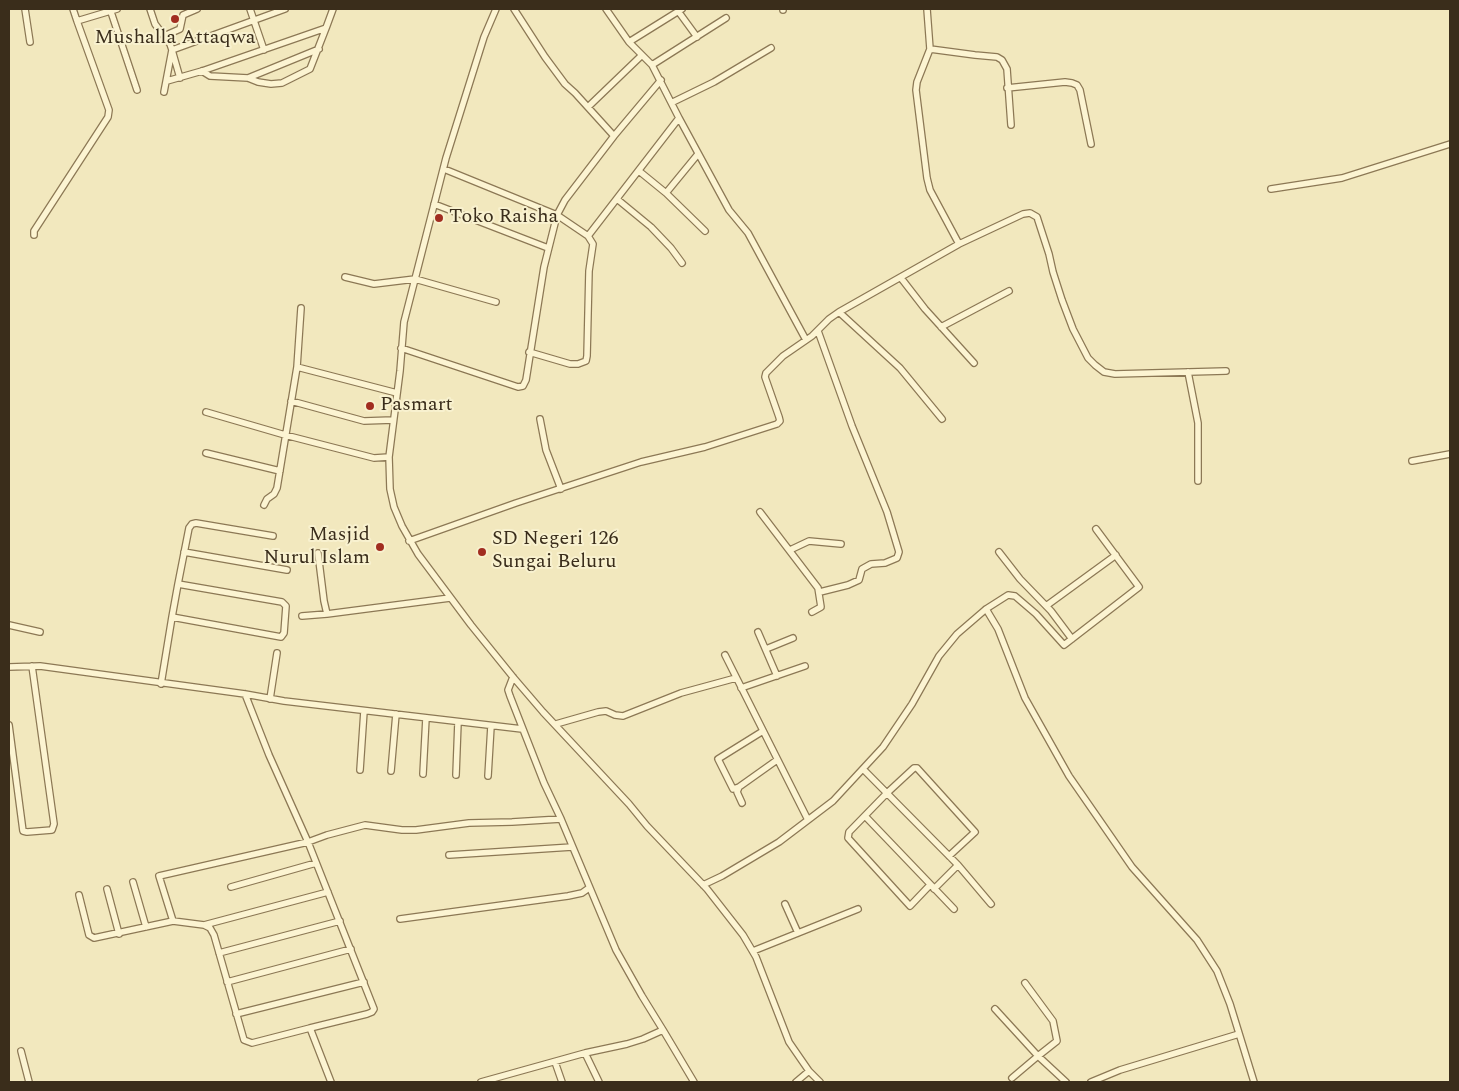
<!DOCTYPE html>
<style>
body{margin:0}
#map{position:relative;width:1459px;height:1091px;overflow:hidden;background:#f2e8be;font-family:Spectral,serif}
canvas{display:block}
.frame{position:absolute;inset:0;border:10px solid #3a2d1b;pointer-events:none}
</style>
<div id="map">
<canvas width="1459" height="1091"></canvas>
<div class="frame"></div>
</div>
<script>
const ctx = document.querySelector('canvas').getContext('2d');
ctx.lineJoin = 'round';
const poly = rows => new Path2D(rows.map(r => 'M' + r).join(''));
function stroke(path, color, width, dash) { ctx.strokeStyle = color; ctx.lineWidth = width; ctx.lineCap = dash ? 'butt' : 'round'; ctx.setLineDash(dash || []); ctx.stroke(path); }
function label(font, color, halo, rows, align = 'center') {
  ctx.font = font + ' Spectral,serif'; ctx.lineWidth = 4; ctx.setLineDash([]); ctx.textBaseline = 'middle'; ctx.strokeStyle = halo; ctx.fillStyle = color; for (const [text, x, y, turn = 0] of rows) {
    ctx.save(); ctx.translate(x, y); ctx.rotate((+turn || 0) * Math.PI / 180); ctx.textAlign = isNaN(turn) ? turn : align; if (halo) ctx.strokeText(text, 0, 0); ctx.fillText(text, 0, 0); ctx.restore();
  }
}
const minor = poly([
 [25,9,30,42],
 [73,9,77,21,117,9],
 [110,9,137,90],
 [150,9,155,24,170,44,172,50,164,92],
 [250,9,264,50],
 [496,9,484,37,446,158,404,322,400,371,389,457,390,489,394,507,402,526,418,554,471,625,513,677,543,712,629,804,647,826,707,889,743,935,756,957,789,1042,809,1071,820,1082],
 [514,9,545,57,565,84,575,93,614,136],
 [927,9,930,49,975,55,997,57,1002,60,1007,69,1011,125],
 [783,10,783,9],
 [678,11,697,37],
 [164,36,180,29,183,15,197,9],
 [629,42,682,9],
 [930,49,917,82,916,90,927,178,930,190,959,244],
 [652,65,726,18],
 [202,71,210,76,248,78,258,82,271,84,282,83,310,69,326,28],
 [180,78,172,50,285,9],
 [248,78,319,49],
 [167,81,202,71,326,28,333,9],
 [1007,88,1065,82,1072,83,1077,85,1080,90,1091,144],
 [673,102,714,82,771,48],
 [588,107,641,56],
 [679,118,729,210,748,233,806,340],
 [444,169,557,215,588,236,593,244,589,271,587,356,586,361,578,364,570,364,529,352],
 [639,171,666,193,705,231],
 [1271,189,1342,178,1450,144],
 [666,193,698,154],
 [617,199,651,227,671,248,682,263],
 [434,204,548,248],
 [34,235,34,231,108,117,109,110,77,21],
 [588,236,679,118,652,65,629,42,606,9],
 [345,277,374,284,415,279,496,302],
 [901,278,925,309,974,363],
 [839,312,900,368,942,419],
 [941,327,1009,291],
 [818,331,852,426,887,512,899,552,897,558,885,563,871,564,862,569,859,580,848,585,820,592],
 [401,348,518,387,523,386,526,380,544,267,557,215,565,200,614,136,661,80],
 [297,367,397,393],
 [1188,372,1198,423,1198,481],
 [291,401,364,421,393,420],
 [206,412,285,435,374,458,389,457],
 [540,419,546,450,561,489],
 [206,453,280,471],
 [1412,461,1450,454],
 [264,505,267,499,274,494,277,488,297,367,301,308],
 [760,512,818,588,821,607,812,612],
 [409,541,516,503,641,462,705,447,777,424,780,421,779,417,765,377,766,373,783,356,812,336,829,319,839,312,959,244,1023,214,1030,213,1037,217,1049,254,1053,272,1062,300,1073,329,1088,358,1095,365,1104,372,1115,374,1226,371],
 [790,550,809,541,841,544],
 [184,552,287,570],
 [999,552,1020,579,1051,611,1072,639],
 [318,553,324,601,327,614,450,598],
 [178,584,189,528,192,524,196,523,273,536],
 [1046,606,1116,555],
 [986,609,998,629,1025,698,1069,776,1132,867,1197,940,1217,971,1230,1004,1254,1082],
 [302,616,327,614],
 [9,625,40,632],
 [758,632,777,676],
 [766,649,793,638],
 [725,655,808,820],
 [9,667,40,666,245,694,284,701,522,729],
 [161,684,172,617,178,584,282,602,286,606,284,633,281,637,172,617],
 [741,688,805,666],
 [245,694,269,755,308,842,374,1009,372,1012,367,1014,310,1028,331,1082],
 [270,699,277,653],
 [556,724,598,712,606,711,615,715,623,716,681,693,736,678],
 [9,725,23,831,27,832,52,830,54,824,32,666],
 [863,769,958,865,991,904],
 [360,770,364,711],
 [391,771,396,714],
 [423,774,426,718],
 [456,775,458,722],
 [488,776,491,726],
 [739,787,733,789,718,759,763,731],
 [742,803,737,792,739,787,777,760],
 [865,816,954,909],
 [449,855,572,847],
 [133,882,146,927],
 [703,885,722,876,779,842,833,801,883,747,912,704,939,656,957,634,986,609,1008,595,1015,596,1036,614,1064,645,1139,587,1096,529],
 [930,885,910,906,848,838,849,832,887,793,914,768,917,768,975,832,949,856],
 [231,887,316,863],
 [107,889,119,934],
 [934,889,958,865],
 [79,895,89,935,94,938,173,921],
 [785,904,798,933],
 [400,919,568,896,582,893,589,888],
 [204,925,328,892],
 [753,951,858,909],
 [219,953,340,921],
 [227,982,351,949],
 [995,1009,1038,1056,1057,1041,1053,1021,1025,983],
 [236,1014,364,982],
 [310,1028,252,1043,244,1040,214,935,210,928,204,925,173,921,159,876,308,842,327,835,365,825,402,830,416,830,469,823,512,822,561,819],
 [663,1030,694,1082],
 [21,1051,29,1082],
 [585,1053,599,1082],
 [555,1062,562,1082],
 [1012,1078,1038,1056,1066,1082],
 [481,1082,585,1053,627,1044,643,1039,663,1030,642,996,616,950,561,819,544,783,510,696,508,690,513,677],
 [796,1082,809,1071],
 [1091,1082,1120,1070,1239,1034]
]);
stroke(minor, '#8c7855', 8);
stroke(minor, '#fcf4d2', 5.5);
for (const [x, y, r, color] of [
 [175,19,5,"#a12d20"],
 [439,218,5,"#a12d20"],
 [370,406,5,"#a12d20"],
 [380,547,5,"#a12d20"],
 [482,552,5,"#a12d20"]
]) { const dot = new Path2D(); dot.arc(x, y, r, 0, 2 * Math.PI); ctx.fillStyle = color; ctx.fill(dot); stroke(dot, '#f8f1cf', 2); }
label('20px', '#3a2d1b', '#f8f1cf', [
 ["Mushalla Attaqwa",175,39,"center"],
 ["Toko Raisha",449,218],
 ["Pasmart",380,406],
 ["Masjid",370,536,"right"],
 ["Nurul Islam",370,559,"right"],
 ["SD Negeri 126",492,540],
 ["Sungai Beluru",492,563]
], 'left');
</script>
